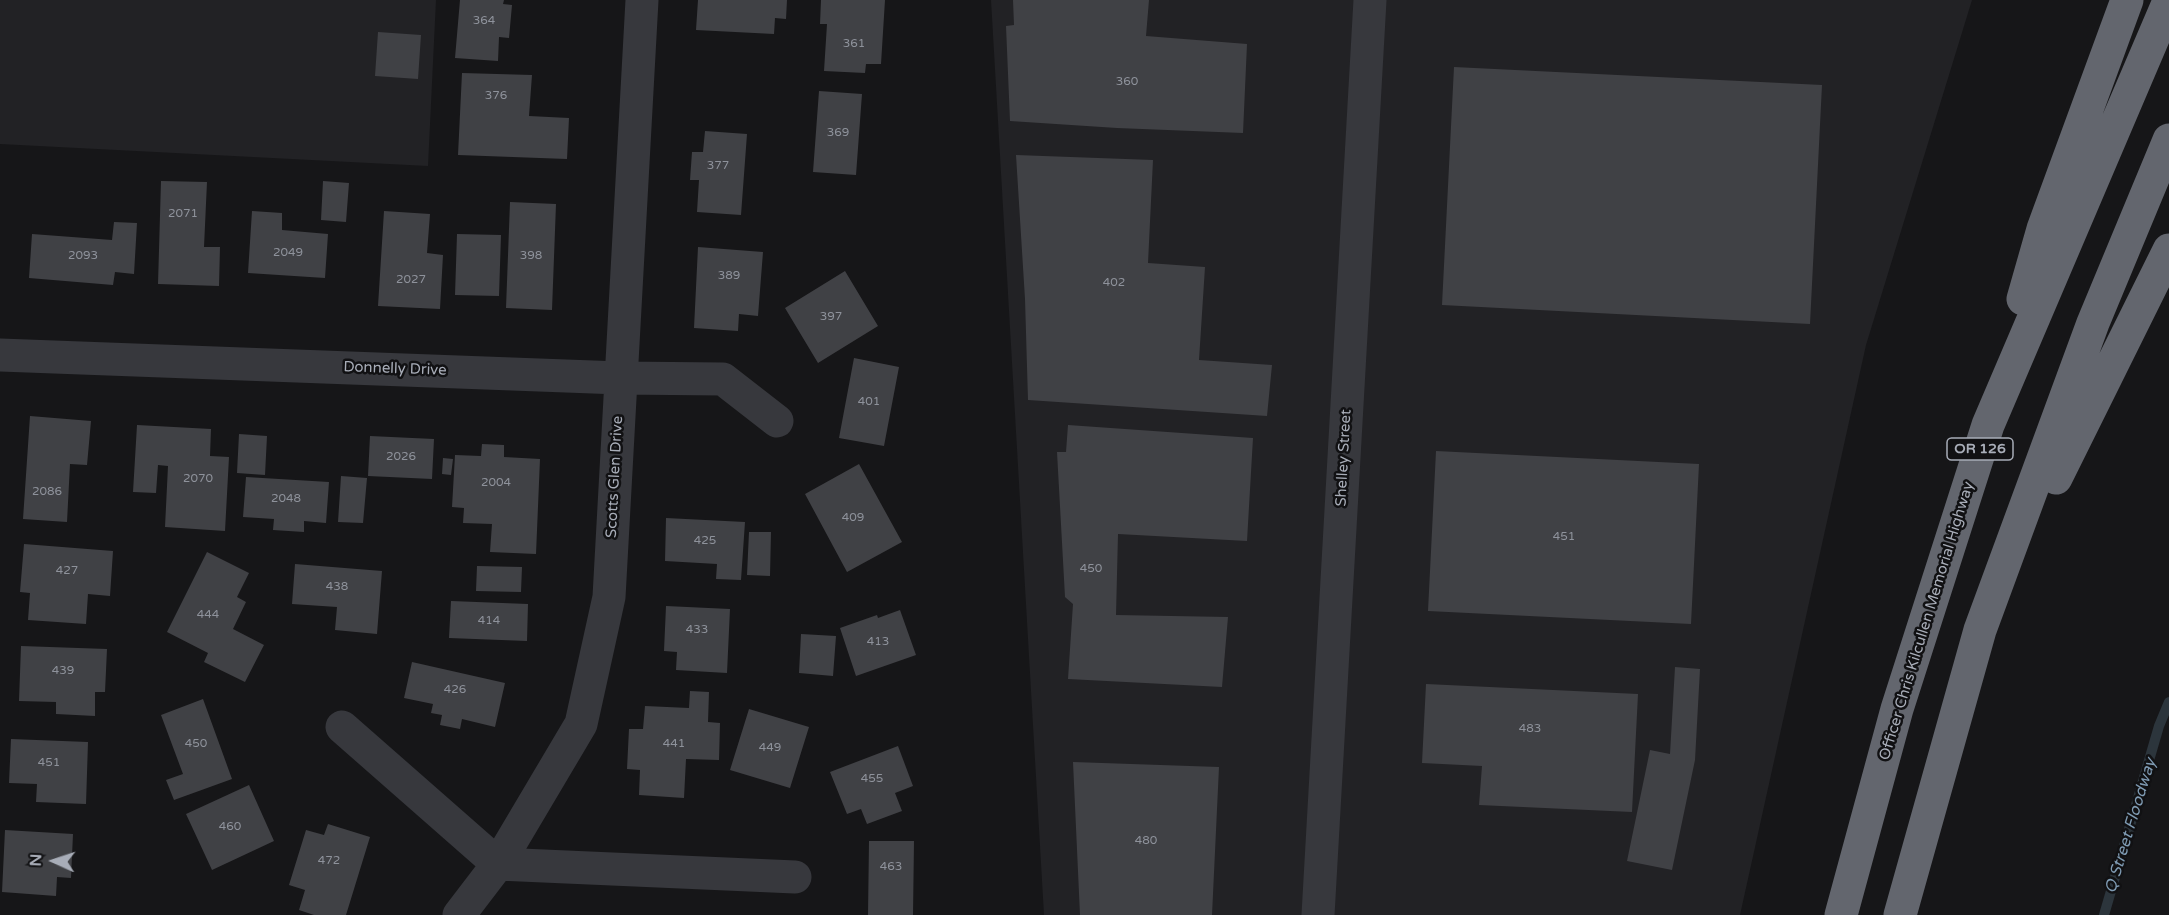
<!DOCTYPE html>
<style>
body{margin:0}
#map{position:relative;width:2169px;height:915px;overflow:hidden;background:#161618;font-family:"Varela Round",sans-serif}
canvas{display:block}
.north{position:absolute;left:24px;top:831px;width:60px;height:60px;-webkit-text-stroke:4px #111113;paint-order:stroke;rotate:273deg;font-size:16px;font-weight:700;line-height:24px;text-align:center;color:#a8adb8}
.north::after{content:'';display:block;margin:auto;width:21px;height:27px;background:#a8adb8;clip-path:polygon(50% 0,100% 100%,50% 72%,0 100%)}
</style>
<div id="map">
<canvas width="2169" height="915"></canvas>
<div class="north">N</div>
</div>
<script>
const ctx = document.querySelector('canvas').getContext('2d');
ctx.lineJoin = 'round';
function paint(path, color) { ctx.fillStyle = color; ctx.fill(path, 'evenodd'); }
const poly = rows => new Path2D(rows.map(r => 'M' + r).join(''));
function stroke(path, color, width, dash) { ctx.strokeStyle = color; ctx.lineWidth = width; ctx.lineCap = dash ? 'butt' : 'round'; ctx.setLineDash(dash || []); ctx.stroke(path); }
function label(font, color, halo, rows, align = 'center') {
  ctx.font = font + ' "Varela Round",sans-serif'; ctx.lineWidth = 5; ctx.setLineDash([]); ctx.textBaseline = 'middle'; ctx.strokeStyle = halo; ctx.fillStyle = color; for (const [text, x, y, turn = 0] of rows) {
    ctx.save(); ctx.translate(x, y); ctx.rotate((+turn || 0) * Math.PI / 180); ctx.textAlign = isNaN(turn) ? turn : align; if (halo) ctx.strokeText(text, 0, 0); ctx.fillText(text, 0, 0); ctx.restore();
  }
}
paint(poly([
 [0,0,436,0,428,166,0,144],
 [991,0,1972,0,1866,345,1740,915,1044,915]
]), '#222225');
stroke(poly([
 [2104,915,2159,726,2169,702]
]), '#2c353c', 10);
paint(poly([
 [460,0,504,0,503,4,512,5,509,38,499,37,498,61,455,58],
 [698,0,787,0,786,19,775,18,774,34,696,30],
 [821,0,885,0,881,64,866,64,865,73,824,71,827,24,820,24],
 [1013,0,1149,0,1146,36,1247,44,1243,133,1117,128,1010,121,1006,26,1014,25],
 [378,32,421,35,418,79,375,76],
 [1454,67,1822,85,1810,324,1442,305],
 [462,73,532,75,529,116,569,118,567,159,458,155],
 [819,91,862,94,856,175,813,172],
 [705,131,747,134,741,215,697,212,699,180,690,180,692,152,703,152],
 [1016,155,1153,160,1148,263,1205,267,1199,360,1272,365,1267,416,1028,400,1025,299],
 [161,181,207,182,204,247,220,247,219,286,158,284],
 [323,181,349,183,346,222,321,220],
 [510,202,556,204,552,310,506,308],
 [252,211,282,213,282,230,328,234,325,278,248,273],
 [384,211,430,214,427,253,443,255,440,309,378,306],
 [114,222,137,223,134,274,115,272,113,285,29,278,32,234,112,240],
 [457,234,501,235,499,296,455,295],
 [698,247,763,252,758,316,739,314,738,331,694,328],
 [845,271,878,326,818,363,785,308],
 [854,358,899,367,884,446,839,438],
 [30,416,91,421,87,465,70,464,67,522,23,519],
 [137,425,211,429,210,456,229,457,225,531,165,527,168,466,158,465,156,493,133,492],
 [1068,425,1253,438,1247,541,1118,534,1116,615,1228,617,1222,687,1068,679,1073,604,1065,597,1057,452,1066,452],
 [239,434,267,436,265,475,237,473],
 [370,436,434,439,432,479,368,476],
 [482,444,504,445,504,457,540,459,536,554,490,552,492,524,463,523,464,508,452,507,455,455,481,456],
 [1436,451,1699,464,1691,624,1428,611],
 [443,458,453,459,451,475,442,474],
 [859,464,902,542,847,572,805,494],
 [341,476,367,478,363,523,338,522],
 [246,477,329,482,326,523,304,521,304,532,273,530,274,519,243,517],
 [666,518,745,522,741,580,716,579,717,564,665,561],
 [749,532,771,532,770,576,747,575],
 [24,544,113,551,110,596,88,594,86,624,28,620,30,593,20,592],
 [207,552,249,573,237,597,246,602,233,629,264,645,245,682,204,662,208,653,167,632],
 [295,564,382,571,377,634,335,630,337,607,292,604],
 [477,566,522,567,521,592,476,591],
 [451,601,528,604,527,641,449,638],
 [666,606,730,609,727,673,676,670,677,652,664,651],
 [900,610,916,655,856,676,840,628,877,615,878,618],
 [801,634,836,636,833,676,799,673],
 [21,646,107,649,105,692,95,692,95,716,56,714,56,702,19,701],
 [412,662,505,683,495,727,462,719,460,729,440,725,442,715,431,713,433,704,404,698],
 [1675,667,1700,669,1695,760,1672,870,1627,861,1650,750,1670,754],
 [1426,684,1638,694,1632,812,1479,805,1482,766,1422,763],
 [690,691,709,692,708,722,720,723,719,760,686,759,684,798,639,795,640,770,627,769,629,729,643,729,645,706,689,708],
 [203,699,232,779,174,800,166,780,183,774,161,715],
 [749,709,809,727,790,788,730,770],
 [11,739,88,742,86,804,36,802,37,784,9,783],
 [898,746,913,786,895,793,902,811,867,824,861,809,847,814,830,772],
 [1073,762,1219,767,1212,915,1080,915],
 [249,785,274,841,212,870,186,814],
 [328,824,370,837,346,915,314,915,299,910,305,890,289,885,306,830,324,835],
 [5,830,73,834,71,878,57,877,56,896,2,892],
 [869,841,914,841,913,915,868,915]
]), '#404145');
stroke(poly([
 [0,355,620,378,723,379,777,421],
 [342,727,498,864,795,877],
 [459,915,498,864,581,724,609,597,642,0],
 [1318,915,1370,0]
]), '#37383d', 33);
stroke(poly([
 [2023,299,2043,229,2127,0],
 [2056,478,2169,250],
 [1841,915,1897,709,1988,425,2169,1],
 [1900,915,1980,630,2093,323,2169,140]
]), '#63666e', 33);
label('12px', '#8e929b', null, [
 ["364",484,21],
 ["361",854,44],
 ["360",1127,82],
 ["376",496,96],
 ["369",838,133],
 ["377",718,166],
 ["2071",183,214],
 ["2049",288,253],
 ["2093",83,256],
 ["398",531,256],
 ["389",729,276],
 ["2027",411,280],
 ["402",1114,283],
 ["397",831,317],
 ["401",869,402],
 ["2026",401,457],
 ["2070",198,479],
 ["2004",496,483],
 ["2086",47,492],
 ["2048",286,499],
 ["409",853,518],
 ["451",1564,537],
 ["425",705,541],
 ["450",1091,569],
 ["427",67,571],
 ["438",337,587],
 ["444",208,615],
 ["414",489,621],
 ["433",697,630],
 ["413",878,642],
 ["439",63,671],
 ["426",455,690],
 ["483",1530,729],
 ["450",196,744],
 ["441",674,744],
 ["449",770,748],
 ["451",49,763],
 ["455",872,779],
 ["460",230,827],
 ["480",1146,841],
 ["472",329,861],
 ["463",891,867]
]);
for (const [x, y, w] of [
 [1980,449,66]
]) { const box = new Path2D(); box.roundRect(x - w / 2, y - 11, w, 22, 4.5); ctx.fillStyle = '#111113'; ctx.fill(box); stroke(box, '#a8adb8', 1.5); }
label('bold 14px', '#a8adb8', null, [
 ["OR 126",1980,449]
]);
label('15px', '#a8adb8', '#111113', [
 ["Donnelly Drive",395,369,2],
 ["Shelley Street",1344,458,-87],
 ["Scotts Glen Drive",615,477,-87],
 ["Officer Chris Kilcullen Memorial Highway",1927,621,-73]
]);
label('italic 16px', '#7f9bb3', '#111113', [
 ["Q Street Floodway",2131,826,-73]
]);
</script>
